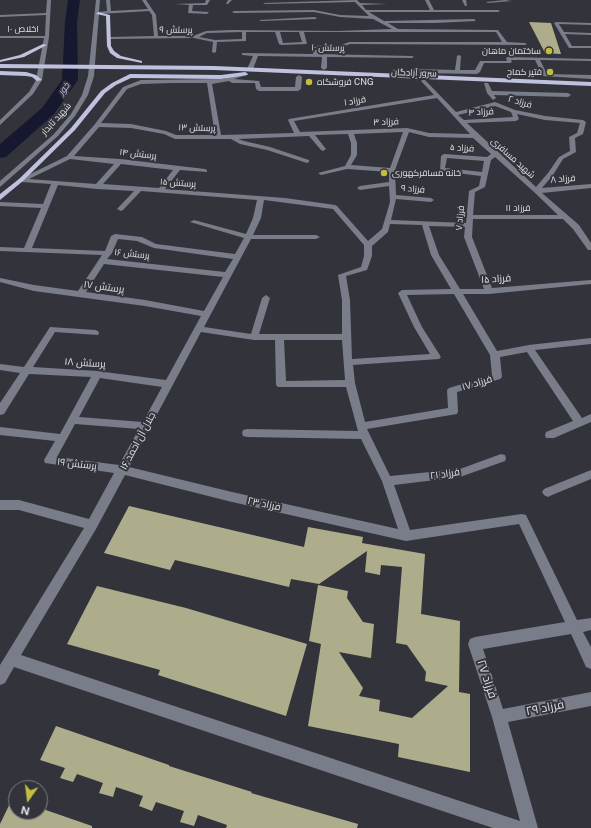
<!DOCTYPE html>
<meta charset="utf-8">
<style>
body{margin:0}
#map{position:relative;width:591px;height:828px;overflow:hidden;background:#33343b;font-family:"Public Sans",sans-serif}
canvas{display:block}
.north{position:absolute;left:8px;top:780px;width:40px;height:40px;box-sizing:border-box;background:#33343b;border:1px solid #797a7f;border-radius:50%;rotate:194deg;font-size:11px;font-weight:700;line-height:16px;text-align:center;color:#e1e2e6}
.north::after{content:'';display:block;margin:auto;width:14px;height:18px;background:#c3bd3e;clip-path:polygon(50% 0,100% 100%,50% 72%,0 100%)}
</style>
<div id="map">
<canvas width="591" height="828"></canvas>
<div class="north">N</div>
</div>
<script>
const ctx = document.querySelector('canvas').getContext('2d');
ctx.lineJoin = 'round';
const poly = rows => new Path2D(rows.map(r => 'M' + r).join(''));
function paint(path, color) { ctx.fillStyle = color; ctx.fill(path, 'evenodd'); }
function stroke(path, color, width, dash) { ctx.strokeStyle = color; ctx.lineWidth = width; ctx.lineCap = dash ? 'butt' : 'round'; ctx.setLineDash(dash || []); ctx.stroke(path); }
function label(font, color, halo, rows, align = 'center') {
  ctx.font = font + ' "Public Sans",Cairo,sans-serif'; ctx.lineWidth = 4; ctx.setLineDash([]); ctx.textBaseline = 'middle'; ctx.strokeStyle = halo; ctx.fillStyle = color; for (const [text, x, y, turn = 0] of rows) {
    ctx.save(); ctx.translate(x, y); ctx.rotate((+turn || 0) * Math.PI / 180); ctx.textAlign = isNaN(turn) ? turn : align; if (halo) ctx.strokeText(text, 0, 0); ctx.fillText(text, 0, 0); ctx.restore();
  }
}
paint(poly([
 [68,0,80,0,77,22,78,80,54,114,6,157,0,158,0,144,42,108,62,80,65,22,68,0]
]), '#16182f');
paint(poly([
 [529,22,551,23,561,54,545,53],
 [129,506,304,547,308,527,363,537,362,543,425,554,421,614,460,621,459,692,470,694,470,772,398,757,399,744,308,726,321,644,309,641,318,585,348,591,347,598,363,622,374,624,371,658,339,652,363,688,359,696,380,700,379,711,412,718,448,686,425,681,426,672,407,645,396,643,402,567,381,565,380,575,365,572,367,551,319,584,291,579,289,587,175,560,170,570,104,553],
 [97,586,186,608,307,644,286,716,158,675,160,670,67,644],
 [56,726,169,765,169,766,252,792,251,793,358,824,357,828,226,828,227,825,198,815,194,826,180,822,184,811,156,802,152,811,139,806,143,796,116,787,113,797,99,793,103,783,77,774,73,782,60,778,65,768,40,760],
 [16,791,16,812,40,812,40,808,92,826,92,828,0,828,0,824]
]), '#adad8c');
paint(poly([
 [47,0,51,0,49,37,42,80,33,94,0,125,0,120,29,92,36,80,44,38,0,38,0,36,45,36,46,15,0,17,0,15,46,13,47,0],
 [96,0,100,0,99,12,107,11,106,0,110,0,111,11,148,9,142,0,146,0,156,15,158,36,193,36,206,31,231,30,338,31,392,29,373,19,340,17,314,12,234,13,232,12,234,11,314,10,340,15,369,16,355,2,265,4,263,3,357,0,360,3,387,4,362,5,366,10,430,10,425,0,429,0,434,10,498,10,500,11,498,12,369,12,384,21,474,19,476,21,436,23,388,23,398,29,498,30,507,42,525,43,527,44,525,45,350,44,342,47,318,48,318,54,412,56,414,57,412,58,327,57,327,68,324,70,321,68,322,57,258,56,253,69,250,71,247,69,253,56,242,55,242,53,313,54,313,46,341,45,349,42,502,42,496,32,304,32,307,44,281,45,279,44,275,32,246,32,246,41,217,42,216,52,214,53,212,52,213,42,194,38,107,39,109,37,154,36,152,15,149,11,99,14,94,76,88,95,75,116,58,136,0,187,0,181,54,134,71,114,82,95,88,76,96,0],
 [242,32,242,39,215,40,199,37,207,33,242,32],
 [280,32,299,32,302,42,283,43,280,32],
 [206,0,210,0,207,5,193,5,192,11,209,12,207,14,188,13,189,5,175,4,205,3,206,0],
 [228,0,232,0,228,4,226,4,228,0],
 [462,0,466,0,467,6,465,6,462,0],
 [505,0,512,1,488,3,486,2,505,0],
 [315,17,317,19,261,21,259,20,315,17],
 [556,22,591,23,591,25,559,24,564,32,591,33,591,35,565,34,572,46,591,46,591,48,569,48,554,23,556,22],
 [459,55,461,56,460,70,475,70,480,61,507,61,506,58,508,57,591,59,591,61,540,60,547,74,591,75,591,79,543,76,535,60,511,60,512,62,510,63,484,63,480,72,477,74,419,73,416,71,419,69,455,70,457,56,459,55],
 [245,72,248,74,247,75,234,79,259,81,261,87,295,87,296,77,299,75,302,77,301,89,298,91,259,91,256,89,255,83,232,83,229,81,212,84,221,135,294,133,288,120,289,119,434,95,421,81,424,79,456,112,495,102,515,110,545,116,583,120,586,122,583,134,575,138,576,152,563,159,553,175,542,188,591,184,591,188,542,193,579,225,591,243,591,250,588,250,573,229,563,219,473,219,472,237,492,288,591,280,591,284,489,294,463,294,497,351,529,345,591,338,591,344,535,350,582,418,591,414,591,422,554,438,546,438,545,435,546,432,573,421,527,352,500,357,502,377,500,379,457,392,458,411,457,414,367,429,390,476,460,469,501,454,505,455,506,458,505,461,460,477,394,485,410,530,522,514,526,515,577,620,591,618,591,630,583,632,591,647,591,669,586,667,571,634,483,649,503,709,591,692,591,706,508,722,538,828,493,828,14,667,5,683,0,685,0,665,84,528,19,510,0,510,0,500,19,500,89,519,114,473,45,463,44,460,55,441,0,435,0,427,60,434,91,377,29,374,4,414,0,415,0,403,20,373,0,370,0,364,24,367,50,327,95,330,98,331,99,333,98,335,55,332,33,367,97,371,166,380,201,316,145,306,34,291,0,282,0,278,34,285,78,291,102,255,0,251,0,247,24,248,41,208,0,206,0,202,43,204,51,184,21,182,18,180,67,156,95,124,123,87,141,80,223,79,245,72],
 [172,83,207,83,215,135,176,135,166,131,131,124,101,123,127,89,141,84,172,83],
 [437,98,470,134,429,133,407,128,300,132,294,121,437,98],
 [495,106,511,112,513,117,464,120,458,115,495,106],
 [517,114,545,120,580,123,577,133,569,137,570,151,559,157,548,173,536,187,467,123,516,121,519,119,517,114],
 [99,127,131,128,164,134,175,139,231,139,240,144,267,150,307,163,309,162,309,160,270,147,244,141,238,139,309,136,321,150,323,151,326,149,315,135,348,134,351,143,351,155,345,166,318,173,321,175,347,169,389,172,389,182,360,186,357,188,360,190,389,186,390,202,382,229,368,241,337,206,335,205,285,198,165,189,180,170,207,172,207,170,205,169,120,159,74,156,99,127],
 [403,132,390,168,351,165,357,155,357,143,354,134,403,132],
 [409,132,429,137,473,138,491,154,487,157,444,154,441,156,440,171,481,176,479,186,469,191,466,223,391,220,396,199,431,202,434,200,431,198,396,195,395,170,409,132],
 [495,157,534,192,558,215,473,215,475,192,485,187,491,160,495,157],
 [447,158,484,161,482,172,445,168,447,158],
 [70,159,114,164,96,184,29,179,70,159],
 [121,164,173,170,159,188,103,184,121,164],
 [58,185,97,189,134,191,117,209,121,211,123,210,141,191,257,200,253,218,246,234,194,220,190,222,244,238,235,254,156,244,142,237,115,234,111,236,105,251,32,248,58,185],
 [264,200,333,209,364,245,364,256,361,267,338,275,342,300,342,334,259,334,270,298,266,295,262,298,251,334,204,327,251,239,316,239,320,237,316,235,253,235,261,218,264,200],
 [390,224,422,225,431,255,451,289,402,290,398,293,414,327,430,354,352,359,350,300,346,276,367,270,372,256,372,246,388,232,390,224],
 [429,226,465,227,464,237,484,289,460,289,439,255,429,226],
 [118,239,137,241,154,248,233,259,225,272,107,259,112,253,118,239],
 [104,264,223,277,204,311,145,300,86,292,104,264],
 [454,294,490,355,492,375,449,388,447,390,448,408,365,422,355,383,353,365,439,359,441,357,422,327,407,295,454,294],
 [201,332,254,340,275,340,276,385,278,387,346,387,358,431,247,429,243,430,242,433,243,436,247,437,361,439,382,481,398,529,232,492,129,467,201,332],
 [284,340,342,340,345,380,286,381,284,340],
 [100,378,162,387,143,422,79,417,100,378],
 [75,424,139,429,119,465,57,457,75,424],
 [125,475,232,502,406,541,519,524,565,622,475,637,470,639,468,644,492,717,520,821,21,655,96,529,125,475],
 [484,83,488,83,492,91,568,93,571,95,568,97,494,95,496,98,493,100,487,93,484,83],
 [591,470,591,479,552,495,548,497,544,495,542,492,544,489,591,470]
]), '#797c89');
paint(poly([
 [98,12,110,15,111,46,114,51,121,56,142,61,142,63,117,58,110,53,107,46,106,16,96,14,98,12],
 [43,44,47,45,24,57,0,62,0,60,20,55,43,44],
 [0,64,214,66,591,82,591,86,214,70,0,68,0,64],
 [0,71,26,72,36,75,42,80,37,81,32,77,26,76,0,75,0,71],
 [245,72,248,74,247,75,221,79,131,78,116,85,105,93,75,130,23,181,0,200,0,194,19,179,71,128,101,91,112,83,130,74,221,75,245,72]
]), '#bec2dd');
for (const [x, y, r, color] of [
 [549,51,4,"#c3bd3e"],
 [550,72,4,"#c3bd3e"],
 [309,82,4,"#c3bd3e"],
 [384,173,4,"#c3bd3e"]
]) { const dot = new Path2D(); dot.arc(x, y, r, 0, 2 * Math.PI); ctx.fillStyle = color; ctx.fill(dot); stroke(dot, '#33343b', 1.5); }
label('9px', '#e1e2e6', '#33343b', [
 ["اخلاص ۱۰",23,29],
 ["پرستش ۹",176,30,1],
 ["پرستش ۱۰",328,48,1],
 ["سرور آزادگان",414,73,2],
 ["فرزاد ۱",355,101,-9],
 ["فرزاد ۲",520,102,16],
 ["فرزاد ۴",481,112,-3],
 ["شهید تابدار",56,119,-48],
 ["فرزاد ۳",386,122,-2],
 ["پرستش ۱۳",197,128,2],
 ["فرزاد ۵",462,148,4],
 ["پرستش ۱۴",138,154,6],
 ["شهید مسافری",513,158,42],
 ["فرزاد ۸",563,179,-4],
 ["پرستش ۱۵",178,183,4],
 ["فرزاد ۹",413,189,5],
 ["فرزاد ۱۱",518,208],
 ["فرزاد ۷",460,218,-85],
 ["پرستش ۱۶",132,254,6]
]);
label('9px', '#e1e2e6', '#33343b', [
 ["ساختمان ماهان",541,51],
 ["فتیر کماج",542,72],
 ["فروشگاه CNG",317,82,"left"],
 ["خانه مسافرکهوری",392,173,"left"]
], 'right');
label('italic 9px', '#bbc3f8', '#33343b', [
 ["خور",64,89,-54]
]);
label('10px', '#e1e2e6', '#33343b', [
 ["فرزاد ۱۵",496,279,-4],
 ["پرستش ۱۷",104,287,8],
 ["پرستش ۱۸",85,363,4],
 ["فرزاد ۱۷",477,383,-16],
 ["جلال آل احمد ۱۶",138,441,-62],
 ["پرستش ۱۹",77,464,7],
 ["فرزاد ۲۱",445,474,-8],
 ["فرزاد ۲۳",264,504,12]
]);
label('12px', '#e1e2e6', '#33343b', [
 ["فرزاد ۲۷",487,679,72],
 ["فرزاد ۲۹",545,708,-11]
]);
</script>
